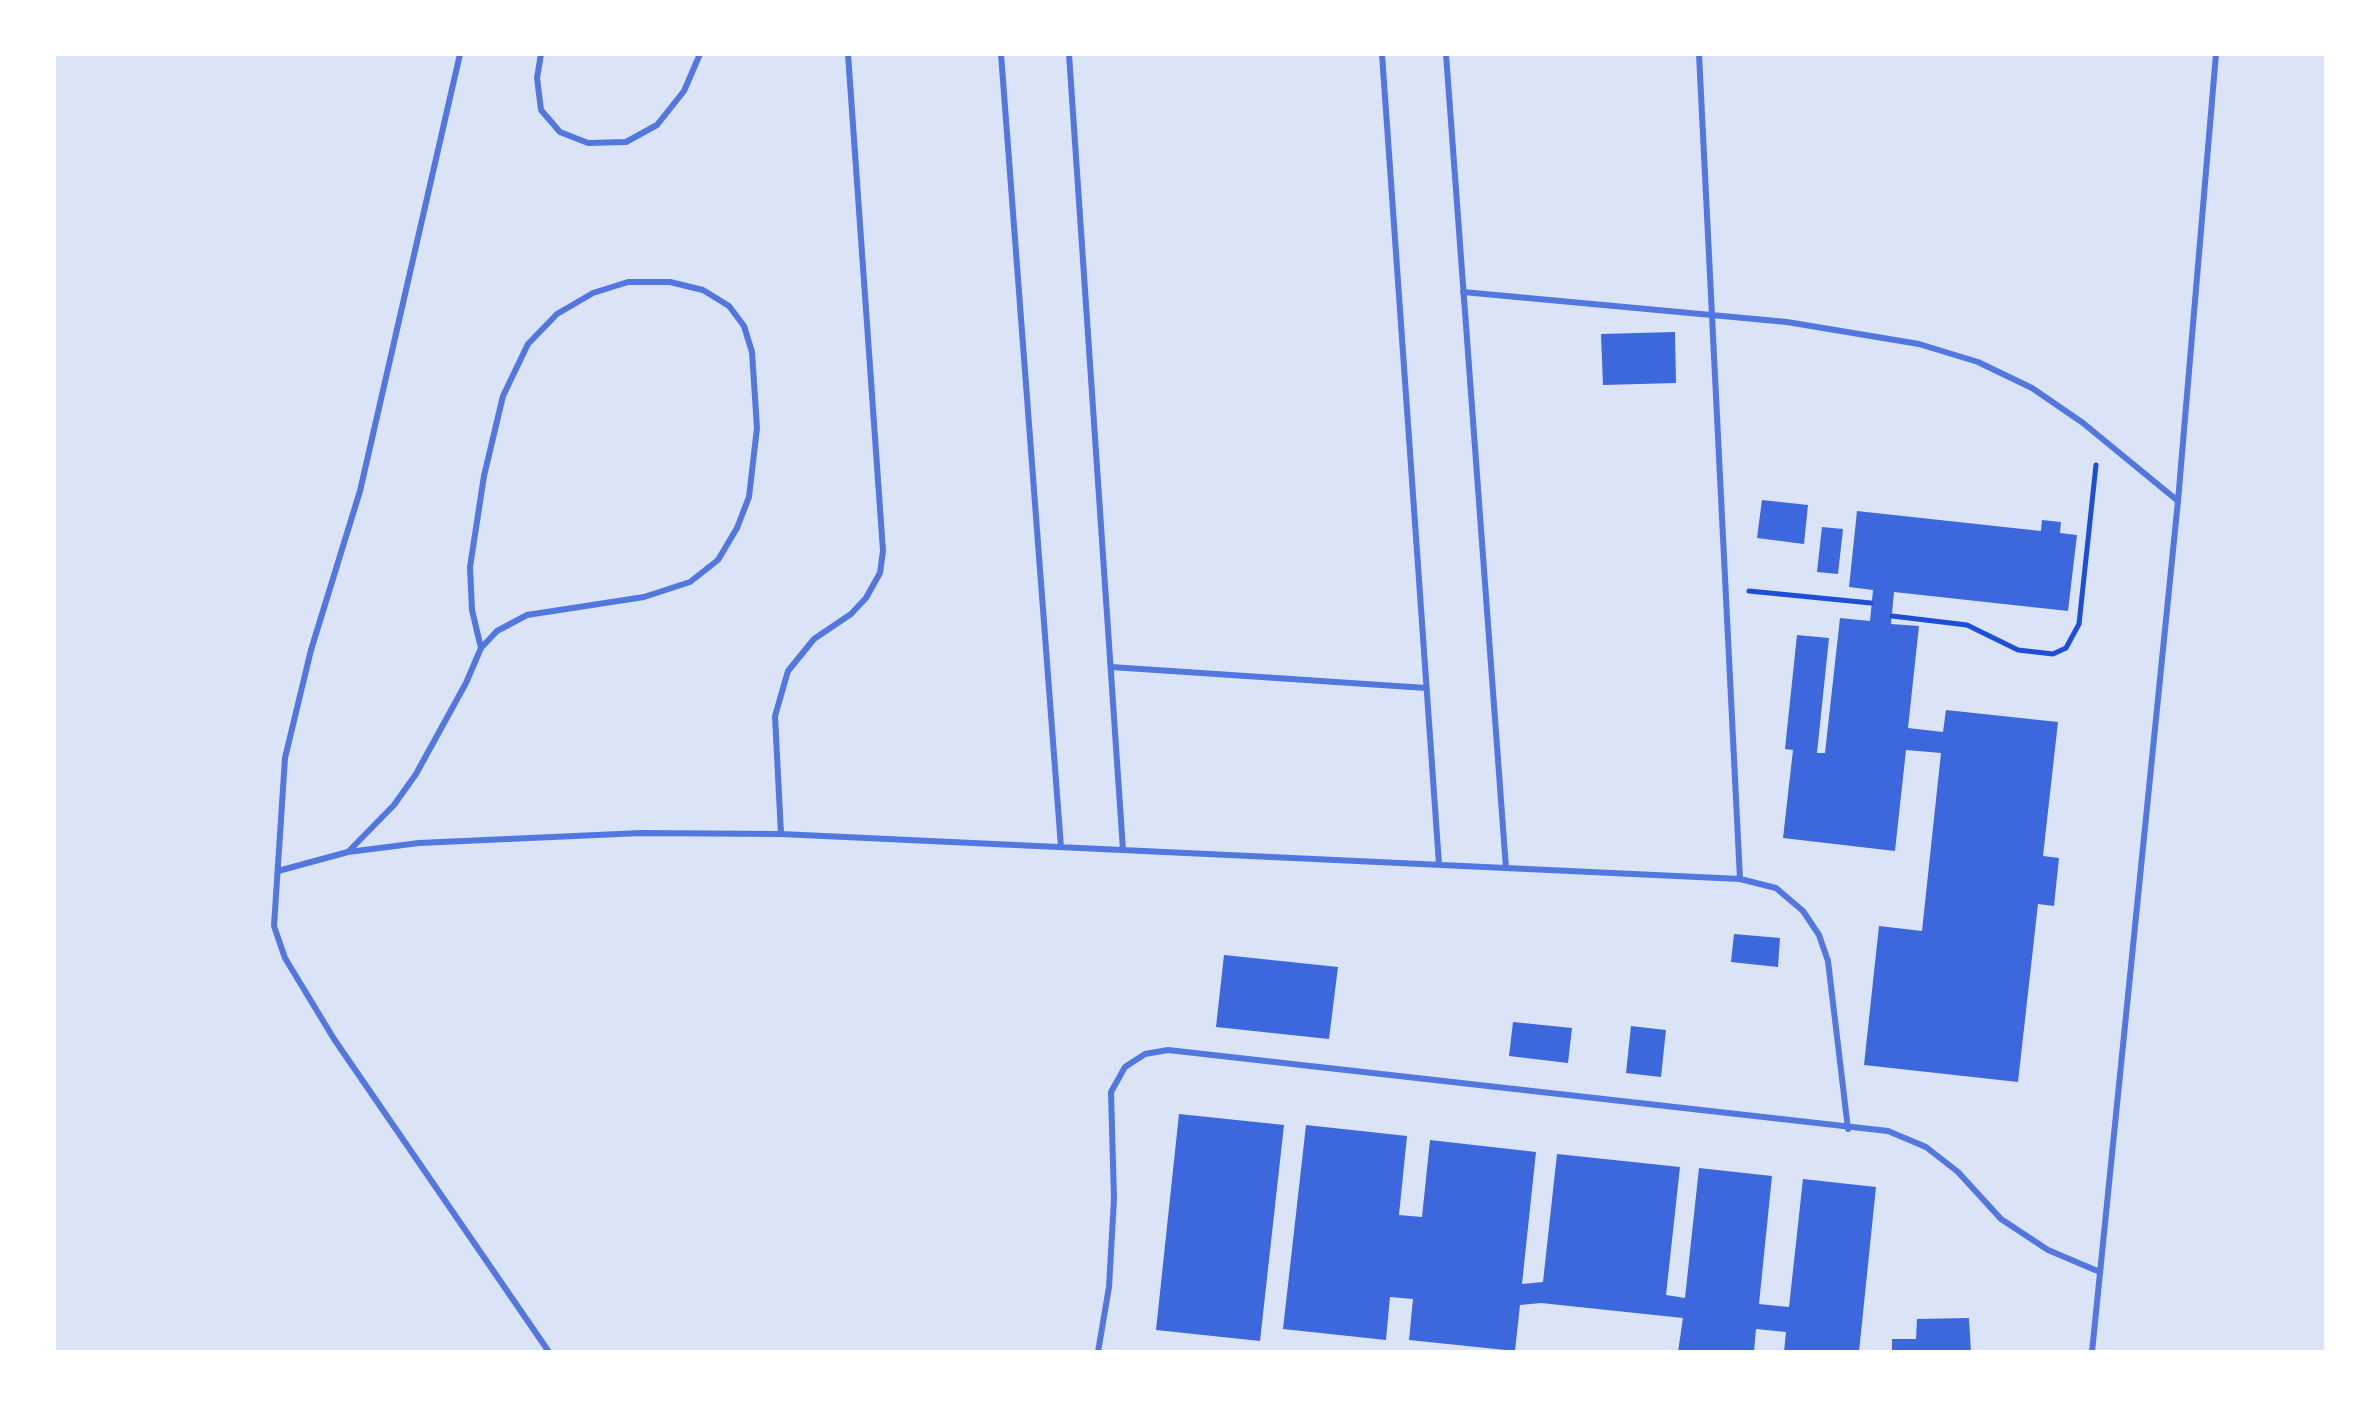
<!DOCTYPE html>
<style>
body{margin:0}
#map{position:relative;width:2380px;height:1406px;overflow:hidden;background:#f2f2f2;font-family:Figtree,sans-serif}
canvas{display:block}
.frame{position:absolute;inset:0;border:56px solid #fff;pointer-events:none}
</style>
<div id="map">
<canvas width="2380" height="1406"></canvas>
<div class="frame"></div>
</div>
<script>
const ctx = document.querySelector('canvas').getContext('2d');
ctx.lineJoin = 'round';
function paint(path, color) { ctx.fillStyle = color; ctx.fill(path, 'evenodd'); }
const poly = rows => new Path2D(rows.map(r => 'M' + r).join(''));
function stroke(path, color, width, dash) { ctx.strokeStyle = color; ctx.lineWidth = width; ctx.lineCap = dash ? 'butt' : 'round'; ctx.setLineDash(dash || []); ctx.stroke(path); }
paint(poly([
 [54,54,2326,54,2326,1352,54,1352]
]), '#dbe4f7');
paint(poly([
 [1675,332,1676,383,1603,385,1601,334],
 [1762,500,1808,505,1804,544,1757,538],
 [1857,511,2041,531,2042,520,2061,522,2060,533,2077,535,2068,611,1894,592,1891,624,1919,626,1908,728,1943,732,1946,710,2058,722,2043,856,2059,858,2054,906,2038,904,2018,1082,1864,1065,1879,926,1922,931,1941,753,1906,750,1895,851,1783,838,1793,750,1785,749,1797,635,1829,638,1817,753,1825,753,1840,618,1870,621,1873,590,1849,587],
 [1822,527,1843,529,1838,574,1817,572],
 [1734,934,1780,938,1778,967,1731,962],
 [1224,955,1338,967,1329,1039,1216,1027],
 [1513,1022,1572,1028,1568,1063,1509,1056],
 [1631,1026,1666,1030,1661,1077,1626,1073],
 [1179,1114,1284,1125,1260,1341,1156,1330],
 [1306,1125,1407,1136,1399,1215,1422,1217,1430,1140,1536,1152,1522,1284,1543,1282,1557,1154,1680,1167,1666,1295,1685,1298,1699,1168,1772,1176,1759,1304,1789,1307,1803,1179,1876,1187,1859,1352,1784,1352,1786,1332,1756,1329,1754,1352,1678,1352,1683,1318,1541,1303,1520,1305,1515,1351,1409,1340,1413,1299,1390,1297,1386,1340,1283,1329],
 [1969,1318,1971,1352,1892,1352,1892,1339,1916,1339,1917,1319]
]), '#3d67dc');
stroke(poly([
 [1749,591,1871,603],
 [1892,616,1967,625,2018,650,2053,654,2066,648,2079,624,2096,465]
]), '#1d4ed8', 5);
stroke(poly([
 [460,54,360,491,311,650,285,758,274,926,285,958,334,1039,549,1352],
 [541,54,537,78,541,110,560,132,588,143,626,142,657,125,684,91,700,54],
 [1001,54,1061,847],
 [1069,54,1123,850],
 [1382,54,1439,864],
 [1446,54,1506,868],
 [1699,54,1740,879],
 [1463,292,1787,322,1919,344,1978,362,2032,388,2083,423,2178,501],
 [1111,667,1426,688],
 [781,834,775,716,788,671,814,639,851,614,866,598,880,573,883,551,848,54],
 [348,852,394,805,416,774,466,683,481,648,497,631,527,615,644,597,690,582,718,560,737,528,749,497,757,428,752,352,744,326,729,306,703,290,670,282,628,282,593,293,557,314,528,344,503,396,484,476,470,567,472,610,481,648],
 [278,871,348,852,419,843,641,833,781,834,1740,879,1776,888,1803,911,1819,935,1828,961,1848,1129],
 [1098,1352,1109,1287,1114,1199,1111,1092,1125,1067,1145,1054,1168,1050,1888,1131,1926,1147,1958,1172,2001,1219,2048,1250,2100,1272],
 [2092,1352,2178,501,2216,54]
]), '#5277de', 6);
</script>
